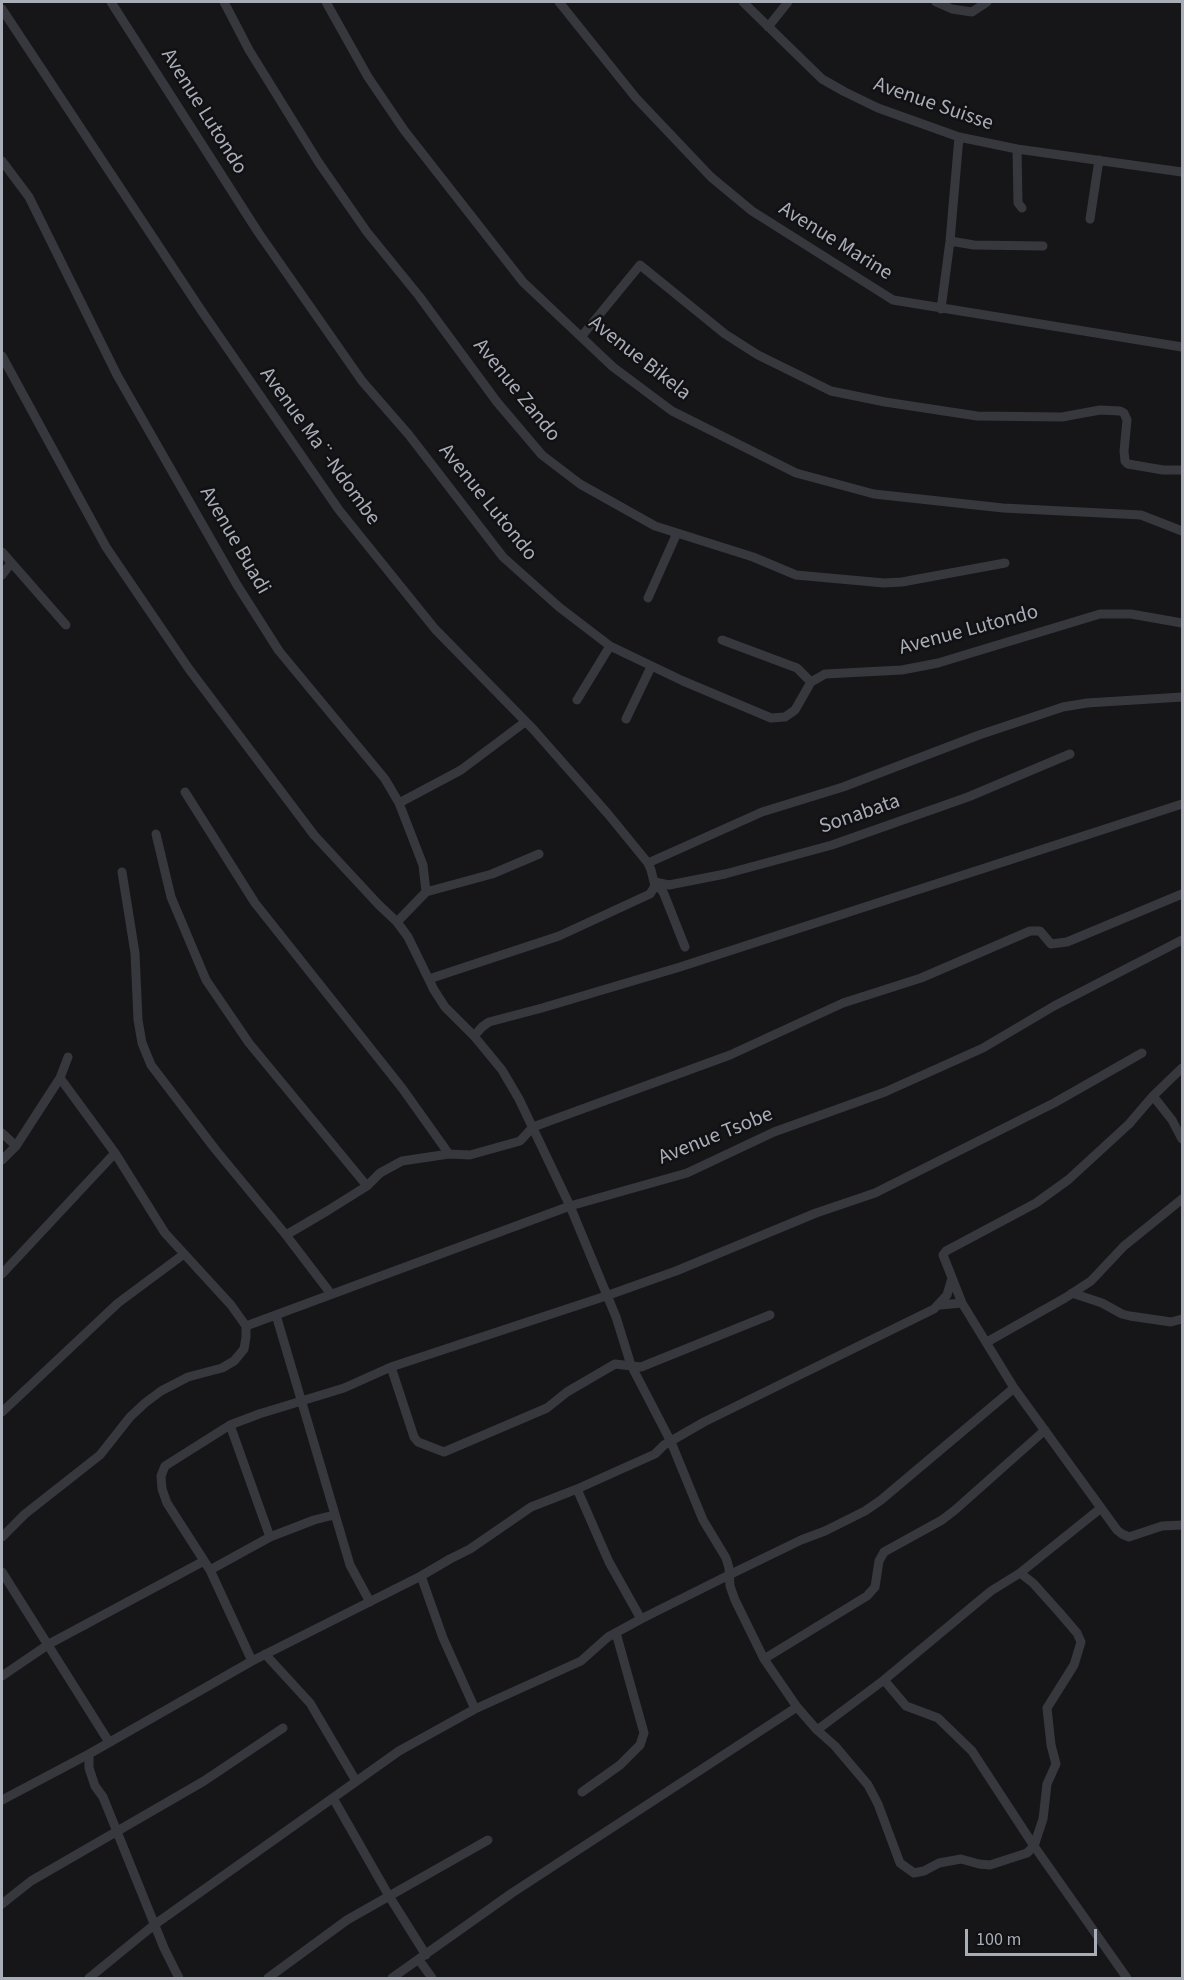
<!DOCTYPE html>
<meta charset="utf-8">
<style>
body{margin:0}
#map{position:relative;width:1184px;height:1980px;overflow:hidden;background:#161618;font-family:"Source Sans 3",sans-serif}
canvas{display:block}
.frame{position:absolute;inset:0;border:3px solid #a8adb8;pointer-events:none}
.scale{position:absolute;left:965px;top:1929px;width:132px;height:27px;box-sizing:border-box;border:3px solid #a8adb8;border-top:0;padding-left:8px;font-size:18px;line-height:21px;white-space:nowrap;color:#a8adb8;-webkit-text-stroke:4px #111113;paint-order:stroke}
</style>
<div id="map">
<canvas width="1184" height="1980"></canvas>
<div class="frame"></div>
<div class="scale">100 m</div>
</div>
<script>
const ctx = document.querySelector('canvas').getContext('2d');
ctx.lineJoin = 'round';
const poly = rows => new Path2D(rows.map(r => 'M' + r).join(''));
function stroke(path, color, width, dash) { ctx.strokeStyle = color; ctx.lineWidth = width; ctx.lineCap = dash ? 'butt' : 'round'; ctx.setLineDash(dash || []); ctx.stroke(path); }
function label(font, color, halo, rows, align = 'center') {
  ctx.font = font + ' "Source Sans 3",sans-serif'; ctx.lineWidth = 5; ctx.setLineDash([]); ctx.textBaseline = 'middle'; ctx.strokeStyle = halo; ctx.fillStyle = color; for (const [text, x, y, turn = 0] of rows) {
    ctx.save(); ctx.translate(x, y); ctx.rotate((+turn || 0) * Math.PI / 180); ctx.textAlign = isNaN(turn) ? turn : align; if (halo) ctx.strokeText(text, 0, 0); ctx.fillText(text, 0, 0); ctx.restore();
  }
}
stroke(poly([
 [111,2,258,232,362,381,409,435,503,557,559,607,610,646,683,681,771,718,785,717,795,710,811,682,825,674,902,670,938,663,1100,614,1131,614,1182,623],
 [224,2,249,50,319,163,367,232,419,296,497,402,542,455,580,484,655,526,753,557,796,575,884,583,902,582,1005,563],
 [326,2,368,77,404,130,523,282,613,367,672,411,796,473,874,494,1003,508,1141,515,1182,531],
 [559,2,636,98,711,177,752,211,893,300,1182,347],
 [743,2,822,79,845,92,878,108,959,137,1017,149,1182,172],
 [936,2,952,9,972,12,987,2],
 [2,9,201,310,339,510,435,629,533,729,608,814,648,863,651,870,655,886,650,894,559,936,429,979],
 [768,27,788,2],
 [1017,149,1018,203,1022,208],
 [2,161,29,197,117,375,237,585,279,651,385,779,399,803,423,865,426,892,397,922],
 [1090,219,1099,160],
 [950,241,974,245,1043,246],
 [941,309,950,241,959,137],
 [581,337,640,265,725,334,758,355,831,391,885,402,977,416,1062,417,1100,410,1120,411,1124,413,1127,420,1124,451,1125,461,1128,464,1163,470,1182,470],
 [2,356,106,547,189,669,314,835,378,904,397,922,408,937,434,990,445,1007,474,1036,502,1070,519,1099,570,1206,616,1317,631,1365,671,1442,703,1520,726,1558,729,1568,730,1586,735,1600,764,1659,797,1707,817,1730,835,1746,868,1785,878,1804,900,1863,914,1873,924,1871,939,1863,961,1859,979,1864,990,1865,1027,1853,1034,1846,1043,1819,1047,1784,1056,1764,1051,1745,1047,1708,1074,1665,1081,1642,1077,1633,1059,1612,1033,1583,1020,1573],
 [2,552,66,625],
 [2,575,11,563],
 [648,598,677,533],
 [722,640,797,668,811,682],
 [577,700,610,646],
 [626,719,651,667],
 [185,792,255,903,402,1088,449,1154],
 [399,803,461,770,525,722],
 [156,834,171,897,206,980,249,1043,367,1186],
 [648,863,762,812,843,787,979,735,1063,707,1087,703,1182,697],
 [122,872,135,953,138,1020,142,1043,151,1065,215,1149,286,1235,331,1294],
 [655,882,669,885,725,874,832,845,968,797,1070,754],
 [655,886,661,889,664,894,685,947],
 [426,892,492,874,539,854],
 [474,1036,482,1027,489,1022,542,1008,680,967,1182,804],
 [1182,1068,1153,1096,1129,1124,1068,1180,1036,1203,946,1251,943,1255,962,1303,1014,1388,1117,1530,1122,1534,1129,1537,1162,1526,1182,1525],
 [1153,1096,1172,1120,1182,1139],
 [2,1133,16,1146],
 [2,1160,16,1146,60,1078,68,1057],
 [286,1235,327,1211,367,1186,380,1173,402,1161,449,1154,470,1155,520,1141,533,1127,730,1055,843,1003,921,978,1030,931,1040,931,1051,944,1067,942,1182,894],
 [2,1274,115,1153],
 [1072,1293,1102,1303,1122,1314,1130,1316,1171,1322,1182,1319],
 [940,1305,962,1303],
 [276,1315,350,1565,370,1602],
 [246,1326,570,1206,687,1173,774,1132,885,1092,983,1048,1054,1006,1182,940],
 [987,1342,1065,1298,1091,1281,1124,1246,1182,1199],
 [391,1367,414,1437,418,1442,444,1452,547,1408,567,1392,615,1364,641,1367,770,1315],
 [2,1412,118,1303,184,1254],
 [230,1425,270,1537],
 [577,1489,609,1562,641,1619],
 [2,1537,25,1514,100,1455,130,1417,145,1403,161,1391,188,1377,222,1368,234,1361,244,1349,246,1337,246,1326,231,1305,165,1233,115,1153,60,1078],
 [210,1570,270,1537,314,1520,334,1515],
 [2,1572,109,1742],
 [421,1576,443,1638,475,1709],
 [265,1654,310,1703,356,1781],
 [764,1659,867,1596,875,1587,879,1561,884,1552,942,1520,955,1510,1045,1430],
 [252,1661,210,1570,167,1503,162,1489,161,1476,165,1466,230,1425,259,1414,344,1388,391,1367,606,1296,676,1271,816,1213,875,1193,1054,1103,1142,1053],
 [2,1676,49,1644,204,1561],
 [884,1680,906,1706,938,1718,972,1751,1034,1846,1127,1978],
 [817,1730,884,1680,991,1591,1020,1573,1101,1508],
 [89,1754,89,1768,95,1786,103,1797,164,1948,179,1978],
 [582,1792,620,1765,640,1745,644,1733,616,1633],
 [333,1798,389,1896,426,1955],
 [2,1800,89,1754,252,1661,421,1576,450,1559,470,1549,531,1507,577,1489,655,1454,664,1445,704,1422,934,1309,947,1295,952,1278],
 [2,1904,31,1881,204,1781,283,1728],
 [419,1960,432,1978],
 [89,1978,154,1925,399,1751,475,1709,581,1661,608,1637,641,1619,729,1575,801,1540,825,1531,865,1511,881,1500,1014,1388],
 [268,1978,347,1920,488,1840],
 [392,1978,512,1893,797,1707]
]), '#37383d', 9);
label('21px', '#a8adb8', '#111113', [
 ["Avenue Suisse",933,105,19],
 ["Avenue Lutondo",203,112,58],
 ["Avenue Marine",835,242,32],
 ["Avenue Bikela",639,359,38],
 ["Avenue Zando",516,391,51],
 ["Avenue Ma¨-Ndombe",319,447,54],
 ["Avenue Lutondo",487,503,51],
 ["Avenue Buadi",234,541,60],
 ["Avenue Lutondo",969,631,-15],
 ["Sonabata",860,815,-19],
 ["Avenue Tsobe",716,1137,-22]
]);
</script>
